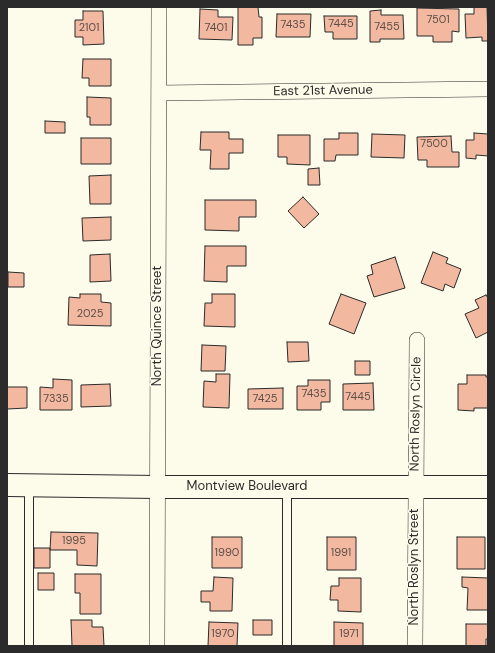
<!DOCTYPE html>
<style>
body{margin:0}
#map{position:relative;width:495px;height:653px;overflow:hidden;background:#fdfbea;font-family:"DM Sans",sans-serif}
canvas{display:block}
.frame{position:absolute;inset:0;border:8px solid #2b2b2b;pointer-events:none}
</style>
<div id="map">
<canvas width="495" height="653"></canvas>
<div class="frame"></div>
</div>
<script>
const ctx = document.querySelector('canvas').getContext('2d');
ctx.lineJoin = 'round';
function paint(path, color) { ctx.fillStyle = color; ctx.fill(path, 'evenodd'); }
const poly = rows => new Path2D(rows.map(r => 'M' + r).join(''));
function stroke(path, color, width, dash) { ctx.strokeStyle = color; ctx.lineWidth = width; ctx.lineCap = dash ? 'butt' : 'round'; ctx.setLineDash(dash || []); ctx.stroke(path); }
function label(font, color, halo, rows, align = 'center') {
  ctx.font = font + ' "DM Sans",sans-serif'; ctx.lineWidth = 3; ctx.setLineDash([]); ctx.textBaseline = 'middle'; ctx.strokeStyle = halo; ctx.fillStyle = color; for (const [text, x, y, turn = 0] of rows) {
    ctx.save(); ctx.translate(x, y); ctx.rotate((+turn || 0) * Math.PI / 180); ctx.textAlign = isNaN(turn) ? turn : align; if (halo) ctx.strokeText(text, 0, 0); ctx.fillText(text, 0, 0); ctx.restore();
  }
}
const building = poly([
 [238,7,258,7,259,17,262,17,262,38,253,38,253,45,238,45,238,7],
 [474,7,487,7,488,41,482,41,482,37,466,38,465,14,474,14,474,7],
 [417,8,459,9,459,32,452,31,452,42,433,42,433,36,417,36,417,8],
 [200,9,218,10,218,17,233,17,232,40,199,39,200,9],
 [381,10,381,15,403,15,404,39,380,39,380,42,370,42,370,11,381,10],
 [83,11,103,11,104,44,83,45,83,37,75,37,75,20,83,20,83,11],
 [277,14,311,14,310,37,276,37,277,14],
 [324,16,357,16,357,39,333,39,333,32,325,32,324,16],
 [83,59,111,59,111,86,89,86,89,78,82,78,83,59],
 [87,97,111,98,111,125,90,125,90,117,87,117,87,97],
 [45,121,65,122,65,133,45,133,45,121],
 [201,132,229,132,229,139,243,139,243,153,229,153,229,169,210,169,211,150,200,150,201,132],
 [339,133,358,133,358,155,336,155,335,161,324,161,324,139,339,139,339,133],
 [474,133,488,134,488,156,476,155,476,159,466,158,466,140,474,140,474,133],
 [372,134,405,135,404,158,371,157,372,134],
 [278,135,310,135,310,165,287,164,287,157,278,157,278,135],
 [451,136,452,152,459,152,459,167,427,167,427,160,418,160,417,137,451,136],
 [81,138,111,138,111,164,81,164,81,138],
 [319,168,320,185,308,185,308,169,319,168],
 [111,175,111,204,90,204,89,176,111,175],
 [303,197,319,214,304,228,288,211,303,197],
 [205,200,256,200,256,217,239,217,239,231,205,230,205,200],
 [111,217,111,240,83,241,82,218,111,217],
 [205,246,246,246,246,266,227,266,227,282,204,281,205,246],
 [433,252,448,258,446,263,461,269,454,288,445,284,443,291,421,283,433,252],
 [110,254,111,281,90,282,90,255,110,254],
 [395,257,405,288,374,297,367,276,373,274,371,265,395,257],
 [8,272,24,273,24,287,8,287,8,272],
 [80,294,101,294,101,302,111,303,111,326,68,325,69,297,80,298,80,294],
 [212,294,235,294,235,327,204,326,205,303,212,303,212,294],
 [341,294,366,303,354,334,329,324,341,294],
 [486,295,488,298,488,332,476,338,465,314,479,308,475,300,486,295],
 [287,342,308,342,309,361,288,362,287,342],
 [202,345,226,346,225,371,201,371,202,345],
 [355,361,370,361,370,375,355,375,355,361],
 [216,374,230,374,229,408,203,407,204,381,216,382,216,374],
 [467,375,486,375,486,377,488,377,488,408,474,408,474,411,458,410,458,384,467,384,467,375],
 [53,379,72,380,72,410,40,410,40,387,53,388,53,379],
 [308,380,330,380,330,402,321,402,321,410,297,410,297,386,308,386,308,380],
 [373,383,374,410,343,410,343,384,373,383],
 [110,384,111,406,81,407,81,385,110,384],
 [7,387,27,387,27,408,7,409,7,387],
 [283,388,283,409,248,409,248,389,283,388],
 [51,532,98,533,97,566,77,565,77,550,50,550,51,532],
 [212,537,242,537,242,568,212,568,212,537],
 [327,537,356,537,356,570,327,570,327,537],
 [457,537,485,537,485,569,457,569,457,537],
 [34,548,50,548,50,568,34,568,34,548],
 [38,573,54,573,54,590,38,590,38,573],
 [75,574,101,574,101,614,80,614,80,593,75,593,75,574],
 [214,577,233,578,232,611,210,611,210,602,201,602,201,591,213,591,214,577],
 [462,577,488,578,488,610,467,610,468,588,462,587,462,577],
 [339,578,361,578,361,612,338,611,338,600,330,600,331,586,339,586,339,578],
 [71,620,92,620,92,627,103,627,104,646,72,646,71,620],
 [253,620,272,620,272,635,253,635,253,620],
 [209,622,238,623,237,646,208,646,209,622],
 [334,622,363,623,363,646,334,646,334,622],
 [466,624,488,624,488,639,486,639,486,646,466,646,466,624]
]);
paint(building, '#f2b8a0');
stroke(building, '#2b2b2b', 1);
const lane = poly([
 [29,487,29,646],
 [287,646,287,487]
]);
const street = poly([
 [159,93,488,89],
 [157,646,159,7],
 [415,646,417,340]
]);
const secondary = poly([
 [7,485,157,487,488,487]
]);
stroke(lane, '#2b2b2b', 10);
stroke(street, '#2b2b2b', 16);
stroke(secondary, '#2b2b2b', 24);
stroke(lane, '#fdfbea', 8);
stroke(street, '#fdfbea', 15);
stroke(secondary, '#fdfbea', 22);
label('11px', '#5d4e48', null, [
 ["7501",438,20],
 ["7445",341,24],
 ["7435",293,25],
 ["7455",387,27],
 ["2101",89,28],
 ["7401",216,28],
 ["7500",434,144],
 ["2025",90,314],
 ["7435",314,394],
 ["7445",358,397],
 ["7335",56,399],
 ["7425",265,399],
 ["1995",74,541],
 ["1990",227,553],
 ["1991",341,553],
 ["1970",223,634],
 ["1971",349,634]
]);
label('13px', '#2b2b2b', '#fdfbea', [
 ["East 21st Avenue",323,91,-1],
 ["North Quince Street",158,326,-90],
 ["North Roslyn Circle",416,414,-89],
 ["Montview Boulevard",247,487],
 ["North Roslyn Street",415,567,-90]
]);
</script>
